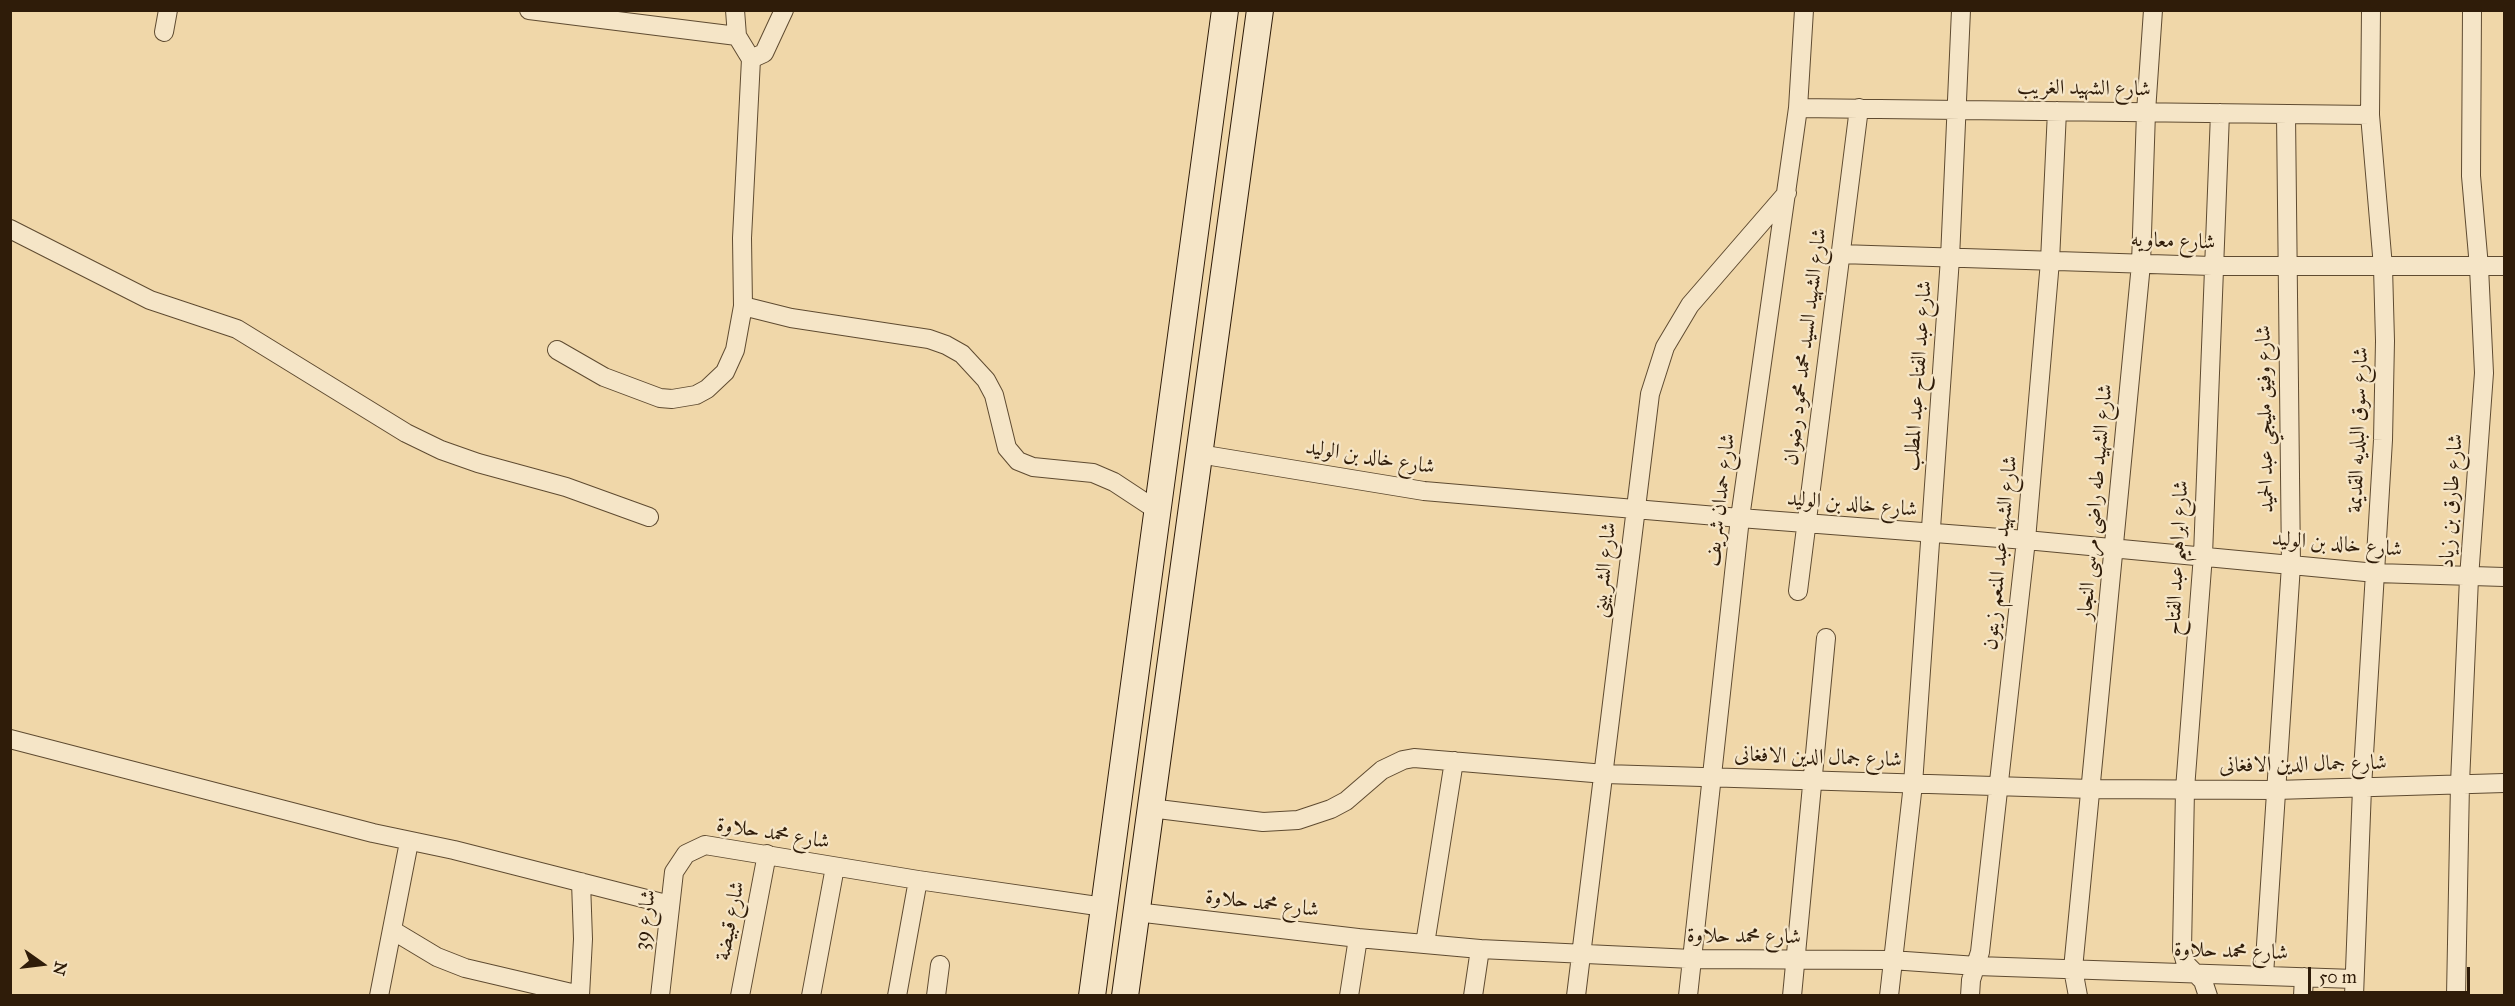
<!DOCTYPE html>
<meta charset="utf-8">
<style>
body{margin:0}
#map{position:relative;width:2515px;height:1006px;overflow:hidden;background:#f0d7a9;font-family:"IM FELL Great Primer",serif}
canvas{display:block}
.frame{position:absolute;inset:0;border:12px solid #2f1c09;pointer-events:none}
.north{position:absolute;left:12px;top:934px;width:60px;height:60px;-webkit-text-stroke:4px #f5e5c7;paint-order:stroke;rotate:104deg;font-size:16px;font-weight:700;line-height:24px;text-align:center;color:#2f1c09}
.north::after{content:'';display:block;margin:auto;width:21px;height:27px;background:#2f1c09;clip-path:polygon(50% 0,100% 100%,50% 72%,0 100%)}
.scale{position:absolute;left:2308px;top:967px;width:162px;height:27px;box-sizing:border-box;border:3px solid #2f1c09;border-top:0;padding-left:8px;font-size:18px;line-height:21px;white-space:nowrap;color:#2f1c09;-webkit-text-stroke:4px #f5e5c7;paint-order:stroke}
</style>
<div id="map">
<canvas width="2515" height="1006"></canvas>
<div class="frame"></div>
<div class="north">N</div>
<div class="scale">50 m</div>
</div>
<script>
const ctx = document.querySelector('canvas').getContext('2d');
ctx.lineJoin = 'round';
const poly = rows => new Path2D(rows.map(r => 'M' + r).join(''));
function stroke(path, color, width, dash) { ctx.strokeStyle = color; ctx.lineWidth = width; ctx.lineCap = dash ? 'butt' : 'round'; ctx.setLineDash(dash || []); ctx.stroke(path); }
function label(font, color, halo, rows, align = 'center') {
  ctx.font = font + ' "IM FELL Great Primer",Amiri,serif'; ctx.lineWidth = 4.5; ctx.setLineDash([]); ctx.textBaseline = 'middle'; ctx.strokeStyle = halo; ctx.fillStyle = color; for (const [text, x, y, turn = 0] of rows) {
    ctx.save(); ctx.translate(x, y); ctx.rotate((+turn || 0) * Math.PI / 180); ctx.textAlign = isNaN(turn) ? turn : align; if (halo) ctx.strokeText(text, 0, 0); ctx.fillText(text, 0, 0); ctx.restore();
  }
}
const street = poly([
 [529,10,737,36],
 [735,10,737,36,751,59],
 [164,32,168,10],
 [1798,108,2370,115],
 [10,229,150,300,237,329,406,433,441,450,478,463,566,487,649,517],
 [1840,254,2212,266,2504,266],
 [743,306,791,318,929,339,946,345,962,354,986,380,994,395,1007,448,1018,461,1033,467,1093,473,1114,482,1158,511],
 [557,350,604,377,660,398,672,399,696,395,707,389,725,372,735,350,743,306,742,238,751,59,764,53,784,10],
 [1199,454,1424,491,1740,518,2026,540,2376,573,2504,577],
 [1798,591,1859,108],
 [10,739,373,833,454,850,670,905],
 [1150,808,1263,822,1298,820,1331,809,1346,801,1382,770,1403,760,1414,758,1605,774,2091,789,2276,790,2504,783],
 [1136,912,1358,938,1480,949,1692,959,1891,960,1977,966,2354,979],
 [392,930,437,957,465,968,580,995],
 [1425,944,1454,761],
 [2264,975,2291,565,2286,114],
 [379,996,409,842],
 [580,996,583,939,581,882],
 [660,996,674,872,686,854,705,845,918,880,1104,907],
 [740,996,767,854],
 [811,996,835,867],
 [897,996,918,880],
 [936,996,940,965],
 [1349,996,1358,938],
 [1473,996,1480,949],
 [1576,996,1650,394,1665,347,1690,305,1787,193],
 [1688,996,1740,518,1798,108,1804,10],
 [1792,996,1826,638],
 [1889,996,1913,784,1950,258,1961,10],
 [1970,996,1971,980,1980,952,2026,540,2050,261,2057,111],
 [2078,996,2073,969,2141,264,2146,112,2153,10],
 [2208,996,2203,981,2186,964,2182,950,2185,789,2203,555,2220,113],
 [2303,996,2304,977],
 [2354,996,2362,788,2383,440,2385,341,2383,267,2370,115,2371,10],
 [2456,996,2460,783,2469,578,2484,373,2479,267,2471,176,2472,10]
]);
const secondary = poly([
 [1092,996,1225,10],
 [1125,996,1260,10]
]);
stroke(street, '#5f4b31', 20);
stroke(secondary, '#2f1c09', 28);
stroke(street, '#f5e5c7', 18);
stroke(secondary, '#f5e5c7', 26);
label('21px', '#2f1c09', '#f5e5c7', [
 ["شارع الشهيد الغريب",2084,89,1],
 ["شارع معاويه",2173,242,2],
 ["شارع الشهيد السيد محمد محمود رضوان",1806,347,-83],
 ["شارع عبد الفتاح عبد المطلب",1919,376,-86],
 ["شارع وفيق مليجي عبد الحميد",2266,419,-91],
 ["شارع سوق البلديه القديمة",2359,430,-88],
 ["شارع خالد بن الوليد",1370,458,9],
 ["شارع حمدان شريف",1721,500,-83],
 ["شارع طارق بن زياد",2452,501,-86],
 ["شارع الشهيد طه راضى مرسى النجار",2096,502,-85],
 ["شارع خالد بن الوليد",1852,505,5],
 ["شارع خالد بن الوليد",2337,545,5],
 ["شارع الشهيد عبد المنعم زيتون",2001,553,-84],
 ["شارع ابراهيم عبد الفتاح",2178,558,-87],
 ["شارع الشربينى",1605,570,-84],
 ["شارع جمال الدين الافغانى",1818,758,2],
 ["شارع جمال الدين الافغانى",2303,765,-1],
 ["شارع محمد حلاوة",773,834,9],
 ["شارع محمد حلاوة",1262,904,7],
 ["شارع 39",646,920,-83],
 ["شارع قبيضة",731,921,-79],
 ["شارع محمد حلاوة",1744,937,1],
 ["شارع محمد حلاوة",2231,952,2]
]);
</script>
